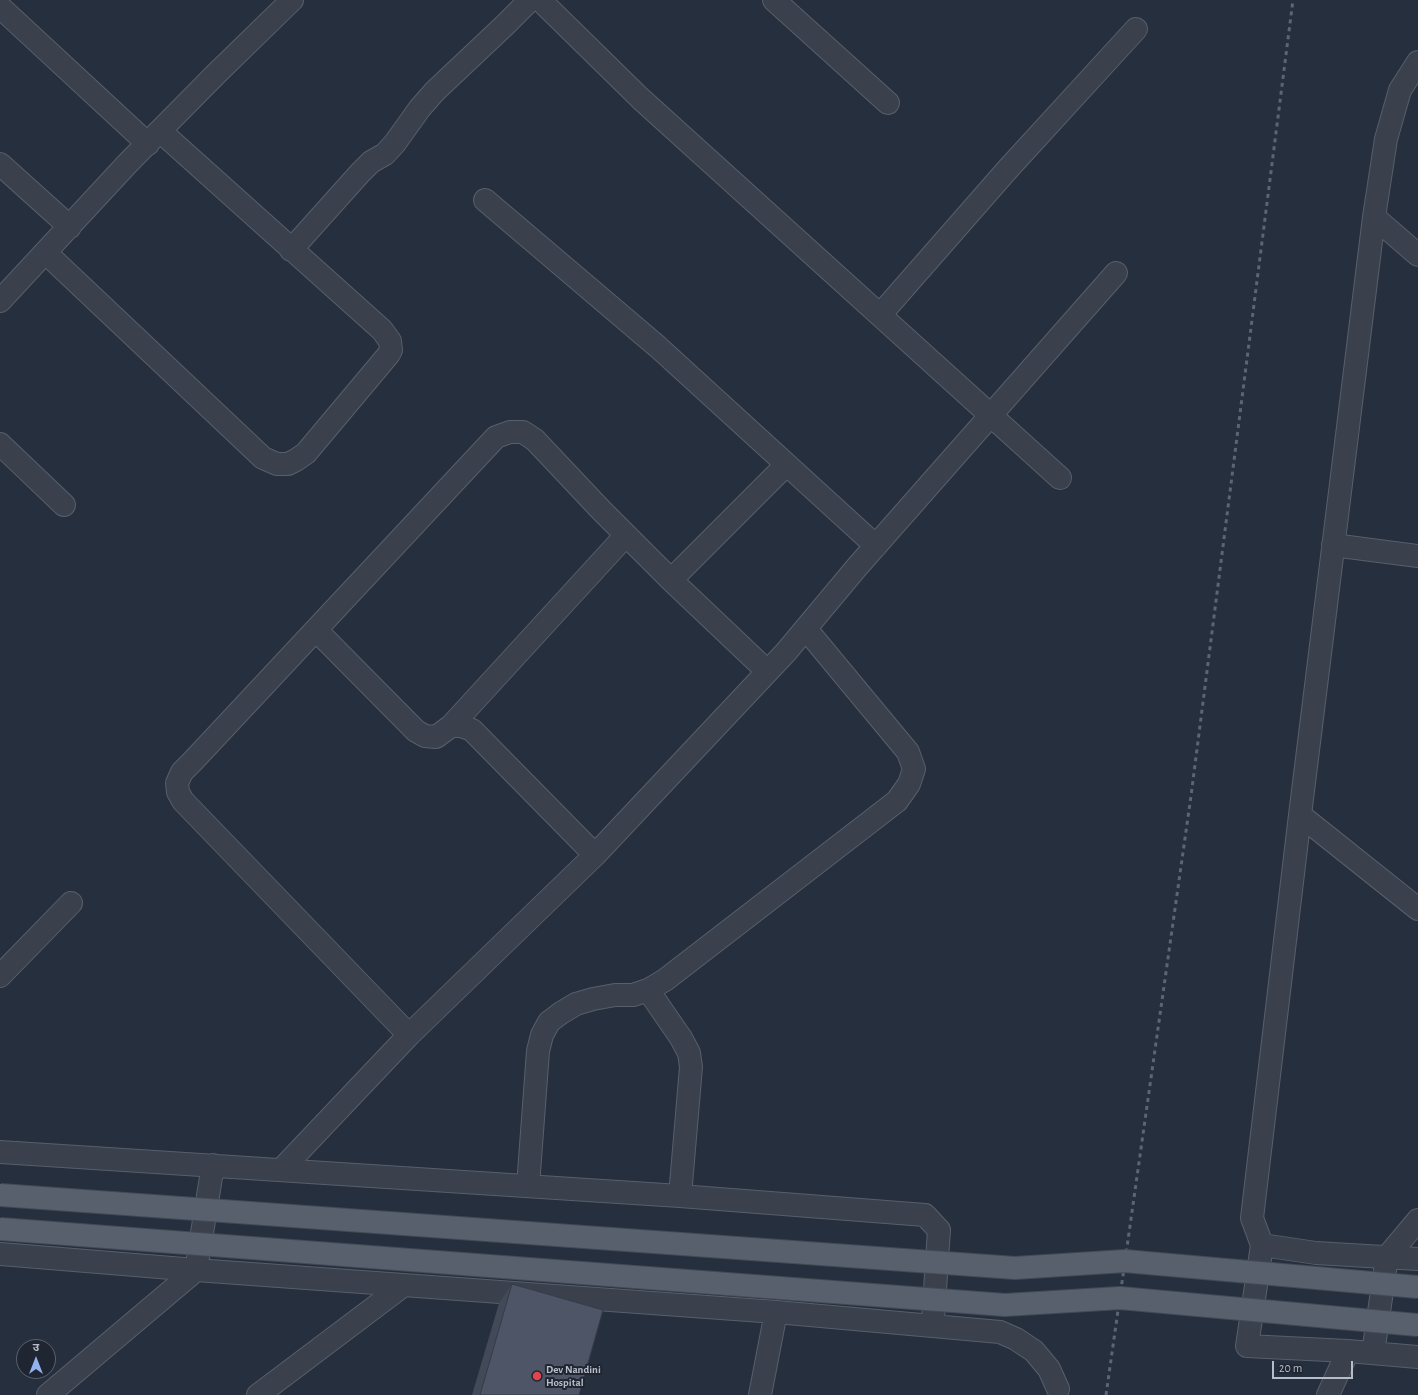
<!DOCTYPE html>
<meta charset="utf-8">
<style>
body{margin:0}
#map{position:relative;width:1418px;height:1395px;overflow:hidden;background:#262f3d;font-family:"Alegreya Sans","Noto Sans Devanagari",sans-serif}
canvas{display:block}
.north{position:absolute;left:16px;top:1339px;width:40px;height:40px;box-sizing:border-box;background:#1f2632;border:1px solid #5b626e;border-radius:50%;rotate:0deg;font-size:11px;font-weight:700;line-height:16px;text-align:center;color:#b6bcc8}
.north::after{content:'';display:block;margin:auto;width:14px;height:18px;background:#93b1f0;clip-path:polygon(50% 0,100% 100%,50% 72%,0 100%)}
.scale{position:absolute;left:1272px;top:1361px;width:81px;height:18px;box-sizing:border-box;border:2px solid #b6bcc8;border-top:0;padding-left:5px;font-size:12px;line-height:14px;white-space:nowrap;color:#b6bcc8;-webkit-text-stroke:3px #1f2632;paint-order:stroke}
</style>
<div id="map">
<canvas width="1418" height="1395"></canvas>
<div class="north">उ</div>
<div class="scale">20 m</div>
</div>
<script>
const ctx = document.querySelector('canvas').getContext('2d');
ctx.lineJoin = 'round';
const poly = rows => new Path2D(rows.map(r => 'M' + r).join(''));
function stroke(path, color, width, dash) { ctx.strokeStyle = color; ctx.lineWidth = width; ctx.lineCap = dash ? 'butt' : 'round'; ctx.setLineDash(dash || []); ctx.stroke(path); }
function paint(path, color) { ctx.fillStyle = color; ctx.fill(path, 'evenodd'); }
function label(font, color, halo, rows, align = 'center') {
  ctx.font = font + ' "Alegreya Sans",sans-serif'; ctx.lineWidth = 4; ctx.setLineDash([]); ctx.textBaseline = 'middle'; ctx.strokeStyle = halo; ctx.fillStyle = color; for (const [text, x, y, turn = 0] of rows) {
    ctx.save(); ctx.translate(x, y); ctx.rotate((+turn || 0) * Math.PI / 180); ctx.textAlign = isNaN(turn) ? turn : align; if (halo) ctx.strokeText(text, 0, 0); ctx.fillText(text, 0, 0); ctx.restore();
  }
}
const minor = poly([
 [540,0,641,99,1060,478],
 [774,0,888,103],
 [0,7,148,144],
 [1418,62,1400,90,1386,139,1374,217,1300,815,1252,1218,1262,1245,1247,1346,1348,1351,1418,1357],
 [0,164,70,227],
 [485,200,658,347,876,546],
 [1374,217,1418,255],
 [291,250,360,173,371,162,385,154,395,143,420,108,435,91,505,25,530,0],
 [46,253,263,458,277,464,288,464,296,460,306,453,389,354,391,350,390,341,382,330,160,131],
 [0,301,128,163,216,74,292,0],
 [880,315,1007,170,1136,29],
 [0,444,64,505],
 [1333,545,1418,556],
 [671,580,786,465],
 [316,630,416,731,425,736,436,737,451,726,461,726,472,730,595,855],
 [451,726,626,535],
 [1300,815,1418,909],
 [0,976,71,903],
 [648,990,681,1038,689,1053,691,1067,680,1196],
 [409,1035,183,801,178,792,177,783,182,772,193,761,496,437,510,432,523,432,535,440,601,510,671,580,767,671],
 [0,1152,680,1196,925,1215,939,1230,933,1319],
 [281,1170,409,1035,595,855,786,652,857,567,1116,273],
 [528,1186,538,1051,542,1035,549,1022,561,1013,576,1004,593,999,615,995,633,995,648,990,665,980,897,801,909,784,914,769,908,752,806,629],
 [1262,1245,1316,1253,1418,1259],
 [0,1254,196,1270,776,1312,1000,1332,1016,1339,1034,1351,1049,1369,1058,1389],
 [1373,1353,1387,1257,1418,1220],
 [48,1395,196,1270,213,1165],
 [258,1395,404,1285],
 [760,1395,776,1312],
 [1328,1395,1348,1351]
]);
stroke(minor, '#585f6b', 24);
stroke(minor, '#3a414d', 22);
stroke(poly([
 [1106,1395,1191,796,1293,0]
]), '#5c6574', 3, [4, 4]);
const majorBridge = poly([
 [0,1195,1015,1268,1125,1261,1418,1287],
 [0,1229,1005,1305,1120,1298,1418,1325]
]);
stroke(majorBridge, '#434a56', 24, []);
stroke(majorBridge, '#58606d', 22);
paint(poly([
 [512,1284,579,1395,472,1395,499,1303]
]), '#424958');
const building = poly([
 [512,1284,603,1310,579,1395,480,1395,512,1284]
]);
paint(building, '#4d5566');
stroke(building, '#363c47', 1);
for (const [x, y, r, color] of [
 [537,1376,5,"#e0444e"]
]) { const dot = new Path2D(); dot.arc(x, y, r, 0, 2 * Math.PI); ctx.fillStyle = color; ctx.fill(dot); stroke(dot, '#1f2632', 1.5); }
label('bold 11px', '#b6bcc8', '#1f2632', [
 ["Dev Nandini",546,1370],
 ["Hospital",546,1383]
], 'left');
</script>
